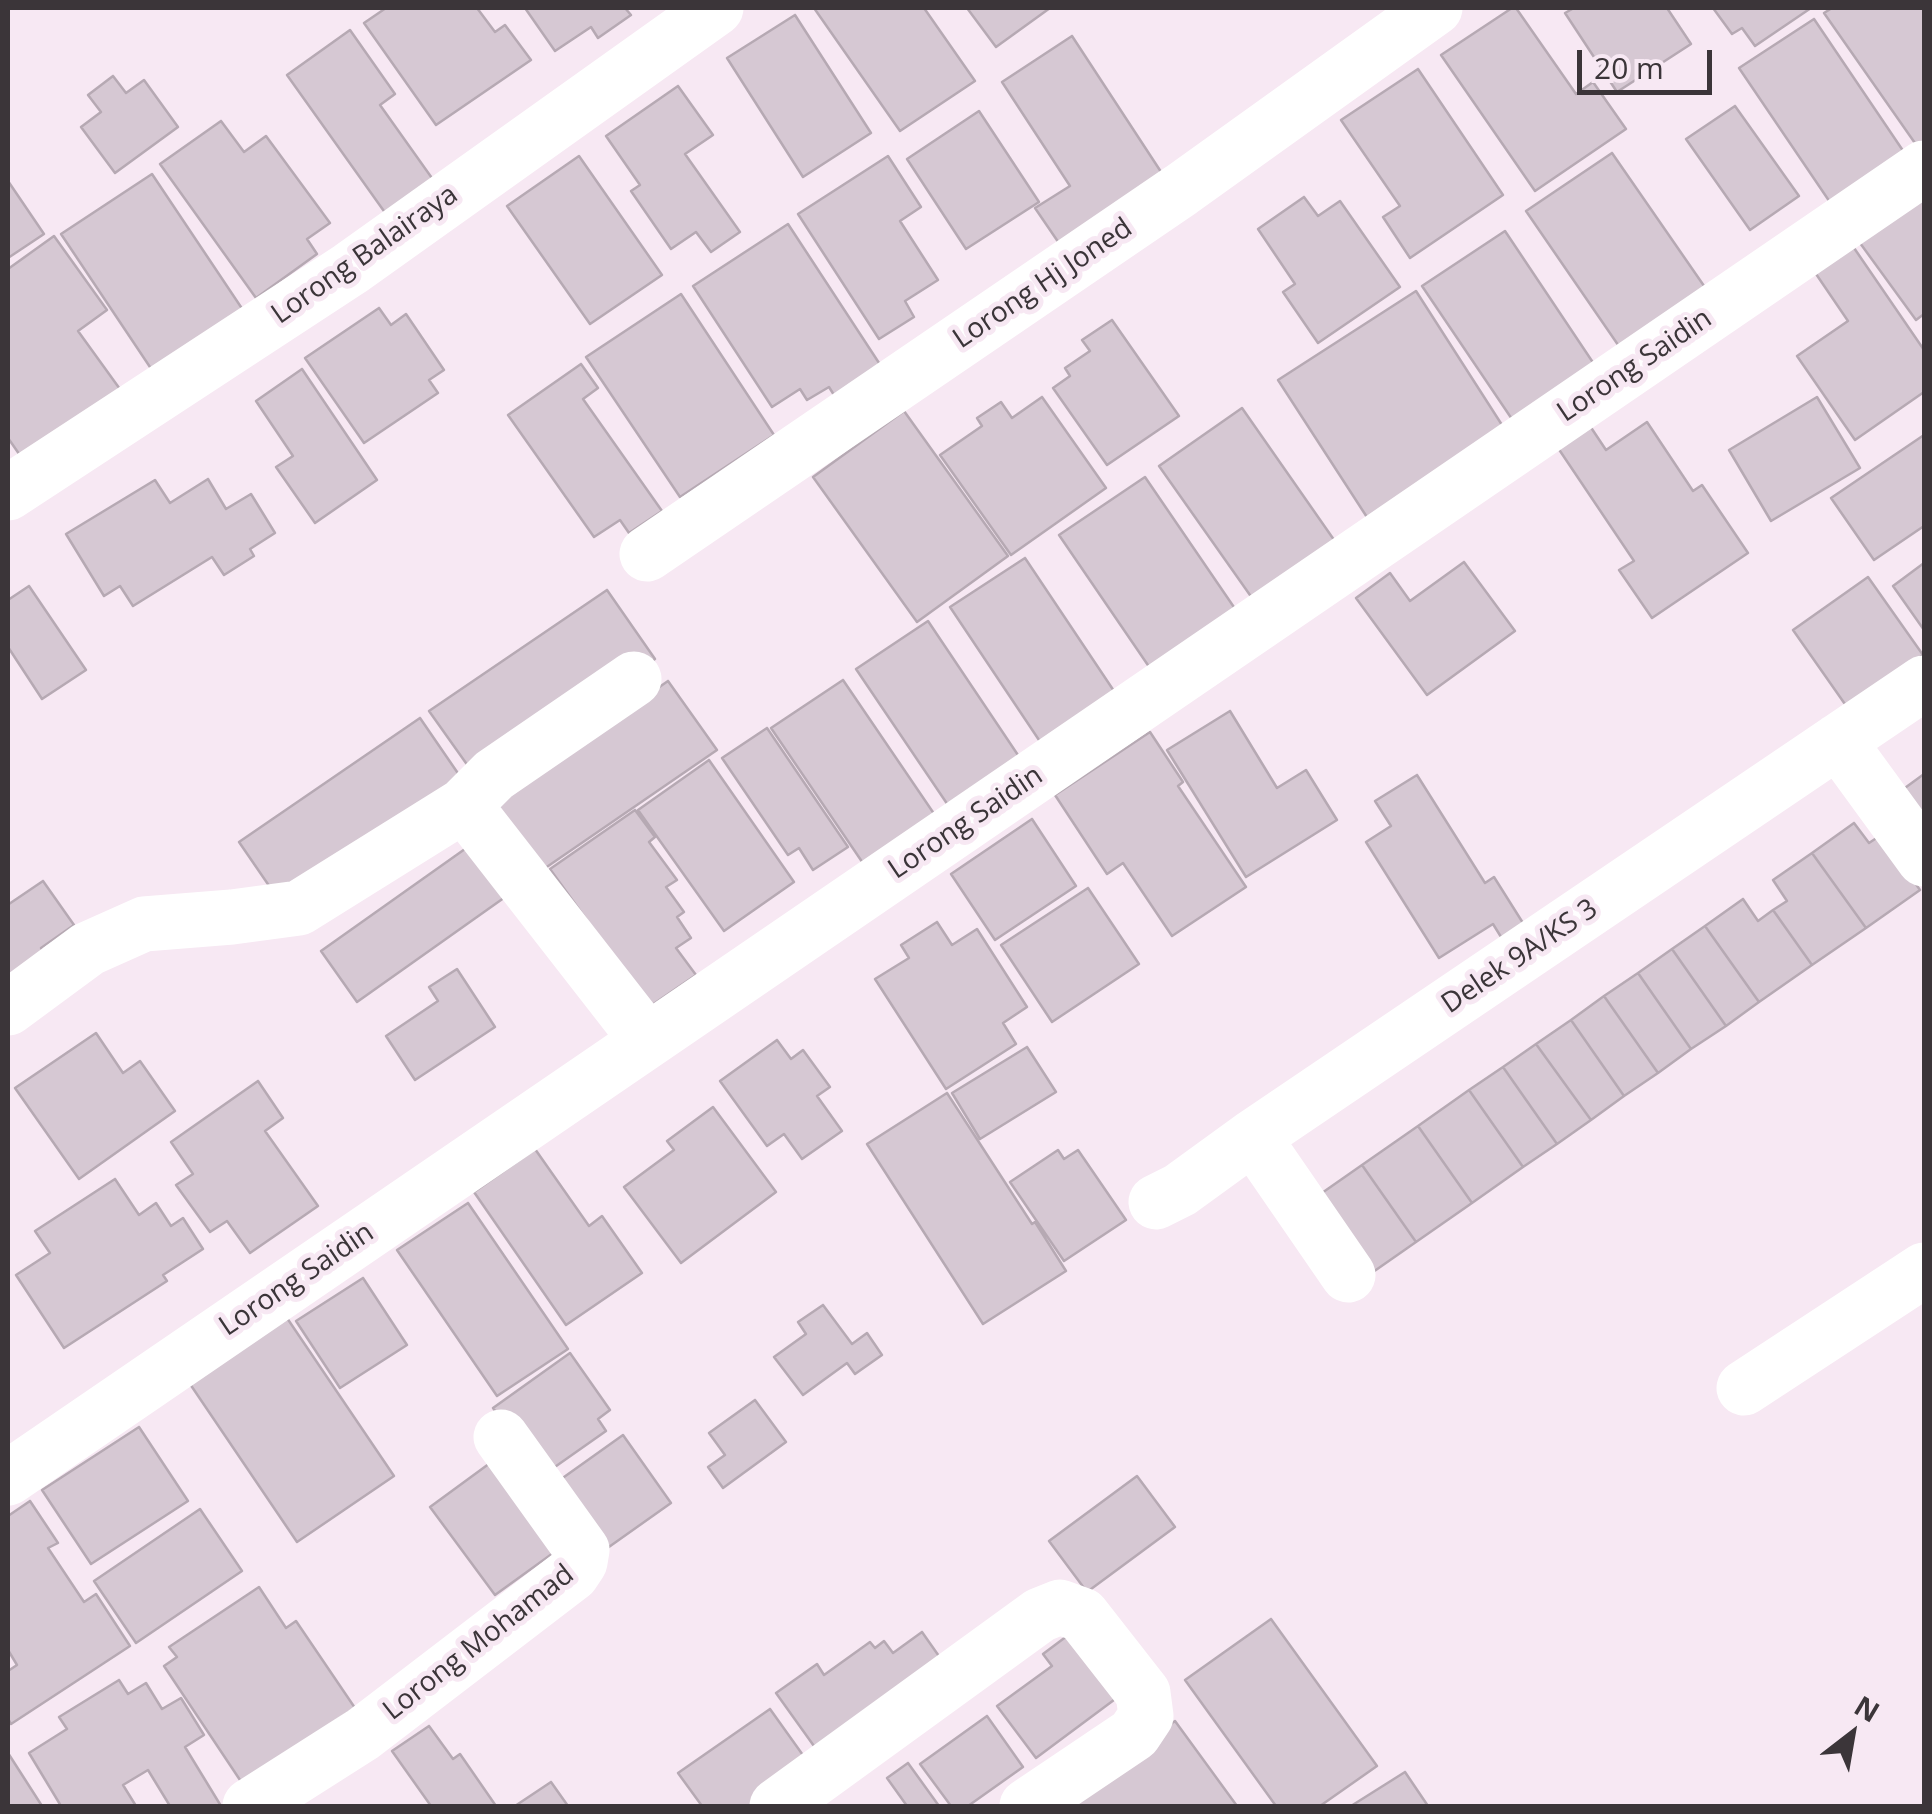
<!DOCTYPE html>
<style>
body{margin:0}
#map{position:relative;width:1932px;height:1814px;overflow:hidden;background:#f7e8f3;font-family:"Open Sans",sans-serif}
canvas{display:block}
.frame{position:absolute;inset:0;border:10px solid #3b3539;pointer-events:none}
.north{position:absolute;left:1802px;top:1684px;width:100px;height:100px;-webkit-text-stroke:8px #f7e8f3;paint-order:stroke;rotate:31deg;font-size:28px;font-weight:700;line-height:40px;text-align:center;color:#3b3539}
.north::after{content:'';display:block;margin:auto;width:35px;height:45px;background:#3b3539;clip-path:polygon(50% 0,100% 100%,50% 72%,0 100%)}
.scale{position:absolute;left:1577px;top:50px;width:135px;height:45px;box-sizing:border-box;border:5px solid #3b3539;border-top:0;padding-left:12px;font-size:30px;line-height:35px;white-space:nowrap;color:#3b3539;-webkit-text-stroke:8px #f7e8f3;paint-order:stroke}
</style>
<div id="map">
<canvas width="1932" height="1814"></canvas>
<div class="frame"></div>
<div class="north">N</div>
<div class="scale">20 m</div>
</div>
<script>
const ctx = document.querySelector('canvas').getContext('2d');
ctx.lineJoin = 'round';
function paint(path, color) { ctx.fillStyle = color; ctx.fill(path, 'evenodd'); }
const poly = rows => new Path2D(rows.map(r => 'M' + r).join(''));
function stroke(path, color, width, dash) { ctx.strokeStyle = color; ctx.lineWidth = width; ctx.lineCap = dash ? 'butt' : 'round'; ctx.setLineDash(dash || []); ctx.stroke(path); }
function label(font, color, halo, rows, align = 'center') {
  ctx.font = font + ' "Open Sans",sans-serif'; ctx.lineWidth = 10; ctx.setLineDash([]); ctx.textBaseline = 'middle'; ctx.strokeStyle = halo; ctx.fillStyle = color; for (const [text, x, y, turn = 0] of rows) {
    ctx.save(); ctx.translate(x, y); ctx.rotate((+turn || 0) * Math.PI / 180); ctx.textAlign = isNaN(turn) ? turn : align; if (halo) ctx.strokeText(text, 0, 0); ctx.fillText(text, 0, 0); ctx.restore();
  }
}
const building = poly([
 [386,8,477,8,495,32,505,25,531,60,436,125,364,23,386,8],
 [525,8,625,8,631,15,598,38,591,27,555,51,525,8],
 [814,8,924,8,975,81,900,131,814,8],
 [967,8,1050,8,996,47,967,8],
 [1512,8,1516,8,1576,94,1593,82,1626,129,1535,191,1441,55,1512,8],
 [1574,8,1667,8,1691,44,1617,92,1565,13,1574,8],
 [1713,8,1811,8,1755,46,1742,28,1732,34,1713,8],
 [1832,8,1924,8,1924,156,1824,13,1832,8],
 [795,15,871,133,803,177,727,58,795,15],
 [1814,19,1912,164,1838,214,1739,68,1814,19],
 [350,30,395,94,380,105,439,188,391,221,287,75,350,30],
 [1072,36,1167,181,1063,249,1035,208,1070,186,1002,82,1072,36],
 [1418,69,1503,195,1410,258,1383,217,1400,206,1341,120,1418,69],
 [113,76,126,93,144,80,178,127,115,173,81,127,101,112,88,95,113,76],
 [678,86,713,135,685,154,740,232,711,252,696,232,671,249,631,191,640,185,606,136,678,86],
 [1735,106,1799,196,1750,230,1686,139,1735,106],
 [979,111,1039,202,966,249,907,159,979,111],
 [221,121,244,152,266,136,330,223,307,239,317,254,256,298,160,164,221,121],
 [1612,153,1711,296,1625,355,1526,211,1612,153],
 [579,156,662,275,590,324,507,206,579,156],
 [888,156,921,207,900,221,938,280,905,301,914,317,879,339,798,214,888,156],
 [152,174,253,325,162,385,61,234,152,174],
 [8,181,44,234,8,258,8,181],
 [1304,197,1318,216,1340,201,1400,287,1318,343,1283,292,1295,284,1258,229,1304,197],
 [1924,197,1924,314,1916,320,1860,243,1924,197],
 [788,224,881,366,834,395,829,387,807,400,800,389,772,407,693,286,788,224],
 [1505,231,1602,376,1520,431,1422,286,1505,231],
 [54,236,107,310,78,331,130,403,33,474,8,438,8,269,54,236],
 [1852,245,1924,350,1924,392,1855,440,1797,356,1848,321,1814,271,1852,245],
 [1416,291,1511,439,1374,528,1278,380,1416,291],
 [681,294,774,435,680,497,586,357,681,294],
 [379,308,391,325,406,314,444,370,429,380,438,393,364,443,305,358,379,308],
 [1112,320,1179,416,1107,465,1053,388,1070,376,1065,368,1090,351,1082,340,1112,320],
 [581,364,598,388,583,399,662,511,629,533,620,520,594,537,508,415,581,364],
 [302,369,377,480,315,523,276,467,293,456,256,401,302,369],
 [1042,397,1106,488,1011,555,940,455,982,426,977,418,1001,402,1012,418,1042,397],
 [1817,397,1860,468,1771,521,1729,450,1817,397],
 [1242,408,1339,547,1257,605,1159,466,1242,408],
 [904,411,1008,556,917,622,813,477,904,411],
 [1586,420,1606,450,1647,422,1693,491,1702,485,1748,553,1652,618,1619,570,1634,561,1554,442,1586,420],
 [1924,435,1924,526,1874,560,1831,498,1924,435],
 [1145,477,1240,616,1154,674,1059,535,1145,477],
 [208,479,226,509,251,494,275,533,250,549,254,556,224,575,212,557,133,606,120,586,104,596,66,534,155,480,170,503,208,479],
 [1025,558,1124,706,1049,755,950,607,1025,558],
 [1464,562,1515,631,1427,695,1356,598,1390,573,1410,601,1464,562],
 [1924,563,1924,630,1893,586,1924,563],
 [1868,577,1923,655,1847,707,1793,630,1868,577],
 [29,586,86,670,42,699,8,647,8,600,29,586],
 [607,590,655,659,478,780,429,711,607,590],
 [928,621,1026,767,954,814,856,669,928,621],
 [843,680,941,824,869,872,771,728,843,680],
 [668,681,717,750,538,873,490,805,668,681],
 [1230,711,1277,788,1306,770,1337,820,1246,877,1167,750,1230,711],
 [420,718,466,785,285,909,239,842,420,718],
 [767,728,848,847,813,870,799,848,788,855,722,758,767,728],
 [1150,732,1183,782,1178,786,1246,887,1172,936,1123,863,1107,874,1055,795,1150,732],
 [709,760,794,882,724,931,638,810,709,760],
 [1924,774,1924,832,1898,793,1924,774],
 [1417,775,1485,883,1494,877,1528,931,1506,945,1493,924,1439,958,1366,842,1391,826,1375,801,1417,775],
 [635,810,655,837,649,842,677,880,666,887,684,912,677,917,691,938,676,948,696,975,639,1014,586,919,550,869,635,810],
 [1032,819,1076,886,995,940,951,874,1032,819],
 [1854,823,1869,843,1881,835,1920,890,1866,928,1812,853,1854,823],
 [472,844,508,895,357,1002,321,951,472,844],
 [1812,853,1866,928,1812,965,1773,910,1787,901,1773,880,1812,853],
 [43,881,74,925,41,948,51,962,8,992,8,900,9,904,43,881],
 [1088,888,1139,964,1052,1022,1001,945,1088,888],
 [1743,899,1758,921,1773,910,1812,965,1759,1002,1705,926,1743,899],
 [937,922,952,945,977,929,1027,1007,1003,1023,1016,1044,946,1089,875,979,909,958,901,945,937,922],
 [1705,926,1759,1002,1726,1026,1672,949,1705,926],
 [1672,949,1726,1026,1691,1049,1638,973,1672,949],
 [457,969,495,1027,415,1080,386,1036,438,1001,429,987,457,969],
 [1638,973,1691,1049,1658,1073,1604,996,1638,973],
 [1604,996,1658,1073,1624,1096,1571,1020,1604,996],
 [1571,1020,1624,1096,1591,1120,1536,1044,1571,1020],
 [96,1033,123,1073,140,1061,175,1111,79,1179,15,1088,96,1033],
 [777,1040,791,1059,803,1050,830,1087,817,1096,842,1131,802,1159,784,1134,767,1146,720,1081,777,1040],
 [1536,1044,1591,1120,1557,1144,1503,1067,1536,1044],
 [1027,1047,1056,1092,980,1139,952,1093,1027,1047],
 [1503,1067,1557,1144,1523,1167,1469,1090,1503,1067],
 [258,1081,283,1118,265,1131,318,1206,250,1253,227,1221,210,1232,176,1185,193,1174,171,1142,258,1081],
 [1469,1090,1523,1167,1472,1203,1418,1126,1469,1090],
 [947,1093,1032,1224,1035,1222,1066,1271,983,1324,867,1144,947,1093],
 [713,1107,776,1192,681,1263,624,1187,674,1150,667,1141,713,1107],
 [1418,1126,1472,1203,1416,1242,1362,1165,1418,1126],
 [535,1149,589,1226,602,1216,642,1273,566,1325,474,1192,535,1149],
 [1058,1150,1064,1159,1078,1150,1126,1220,1064,1261,1010,1182,1058,1150],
 [1362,1165,1416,1242,1363,1279,1309,1202,1362,1165],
 [115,1179,139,1215,156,1203,171,1226,183,1218,203,1249,163,1275,167,1281,64,1348,16,1275,50,1253,35,1231,115,1179],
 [468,1203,568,1349,497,1396,397,1250,468,1203],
 [363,1278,407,1345,340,1388,296,1321,363,1278],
 [823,1305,852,1344,867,1333,882,1355,855,1374,847,1363,803,1395,774,1357,806,1334,798,1322,823,1305],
 [287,1318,394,1476,297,1542,190,1384,287,1318],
 [570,1353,610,1410,598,1419,606,1431,542,1476,493,1408,570,1353],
 [755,1400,786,1442,723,1488,708,1467,725,1455,709,1433,755,1400],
 [139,1427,188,1501,91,1564,42,1490,139,1427],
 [623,1435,671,1503,599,1554,550,1487,623,1435],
 [501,1455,567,1543,495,1595,430,1507,501,1455],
 [1137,1476,1175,1527,1087,1592,1049,1541,1137,1476],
 [30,1501,58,1543,48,1548,84,1602,96,1594,130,1646,11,1724,8,1719,8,1671,17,1665,8,1650,8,1516,30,1501],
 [200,1509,242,1571,136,1643,94,1581,200,1509],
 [259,1587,286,1628,296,1621,355,1708,242,1783,164,1666,177,1657,169,1647,259,1587],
 [1271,1619,1377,1766,1320,1806,1276,1806,1185,1680,1271,1619],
 [922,1632,960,1686,834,1774,776,1693,817,1664,824,1675,870,1642,875,1648,884,1641,893,1653,922,1632],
 [1067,1636,1126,1691,1036,1758,997,1706,1052,1666,1043,1654,1067,1636],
 [119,1680,128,1694,146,1683,162,1709,181,1698,204,1735,185,1747,221,1806,170,1806,148,1770,123,1785,136,1806,61,1806,29,1753,67,1729,59,1717,119,1680],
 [770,1709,810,1765,782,1806,702,1806,678,1773,770,1709],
 [987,1716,1023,1767,968,1806,951,1806,920,1764,987,1716],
 [1175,1721,1237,1806,1057,1806,1175,1721],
 [429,1726,453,1759,460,1754,496,1806,431,1806,392,1751,429,1726],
 [8,1753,42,1806,8,1806,8,1753],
 [908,1763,939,1806,907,1806,887,1778,908,1763],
 [1405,1772,1428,1806,1351,1806,1405,1772],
 [551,1782,568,1806,515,1806,551,1782]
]);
paint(building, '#d6c8d3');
stroke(building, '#b6a9b3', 2.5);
stroke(poly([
 [8,493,350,269,716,8],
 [647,554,1181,190,1435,8],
 [1838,741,1924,859],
 [464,805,647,1040],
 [8,1008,88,949,144,924,232,917,299,908,464,805,494,775,634,679],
 [1156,1202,1180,1190,1253,1137],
 [1348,1275,1253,1137,1924,683],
 [1744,1388,1924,1270],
 [8,1478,1924,168],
 [250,1806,363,1734,572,1574,580,1562,582,1550,501,1437],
 [777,1806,1040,1615,1060,1607,1082,1615,1143,1693,1146,1716,1134,1734,1027,1806]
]), '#fff', 55);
label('28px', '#3b3539', '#f7e8f3', [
 ["Lorong Balairaya",365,255,-35],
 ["Lorong Hj Joned",1043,284,-34],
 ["Lorong Saidin",1635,366,-34],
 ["Lorong Saidin",966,823,-34],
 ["Delek 9A/KS 3",1520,957,-34],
 ["Lorong Saidin",297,1280,-34],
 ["Lorong Mohamad",479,1643,-38]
]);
</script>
